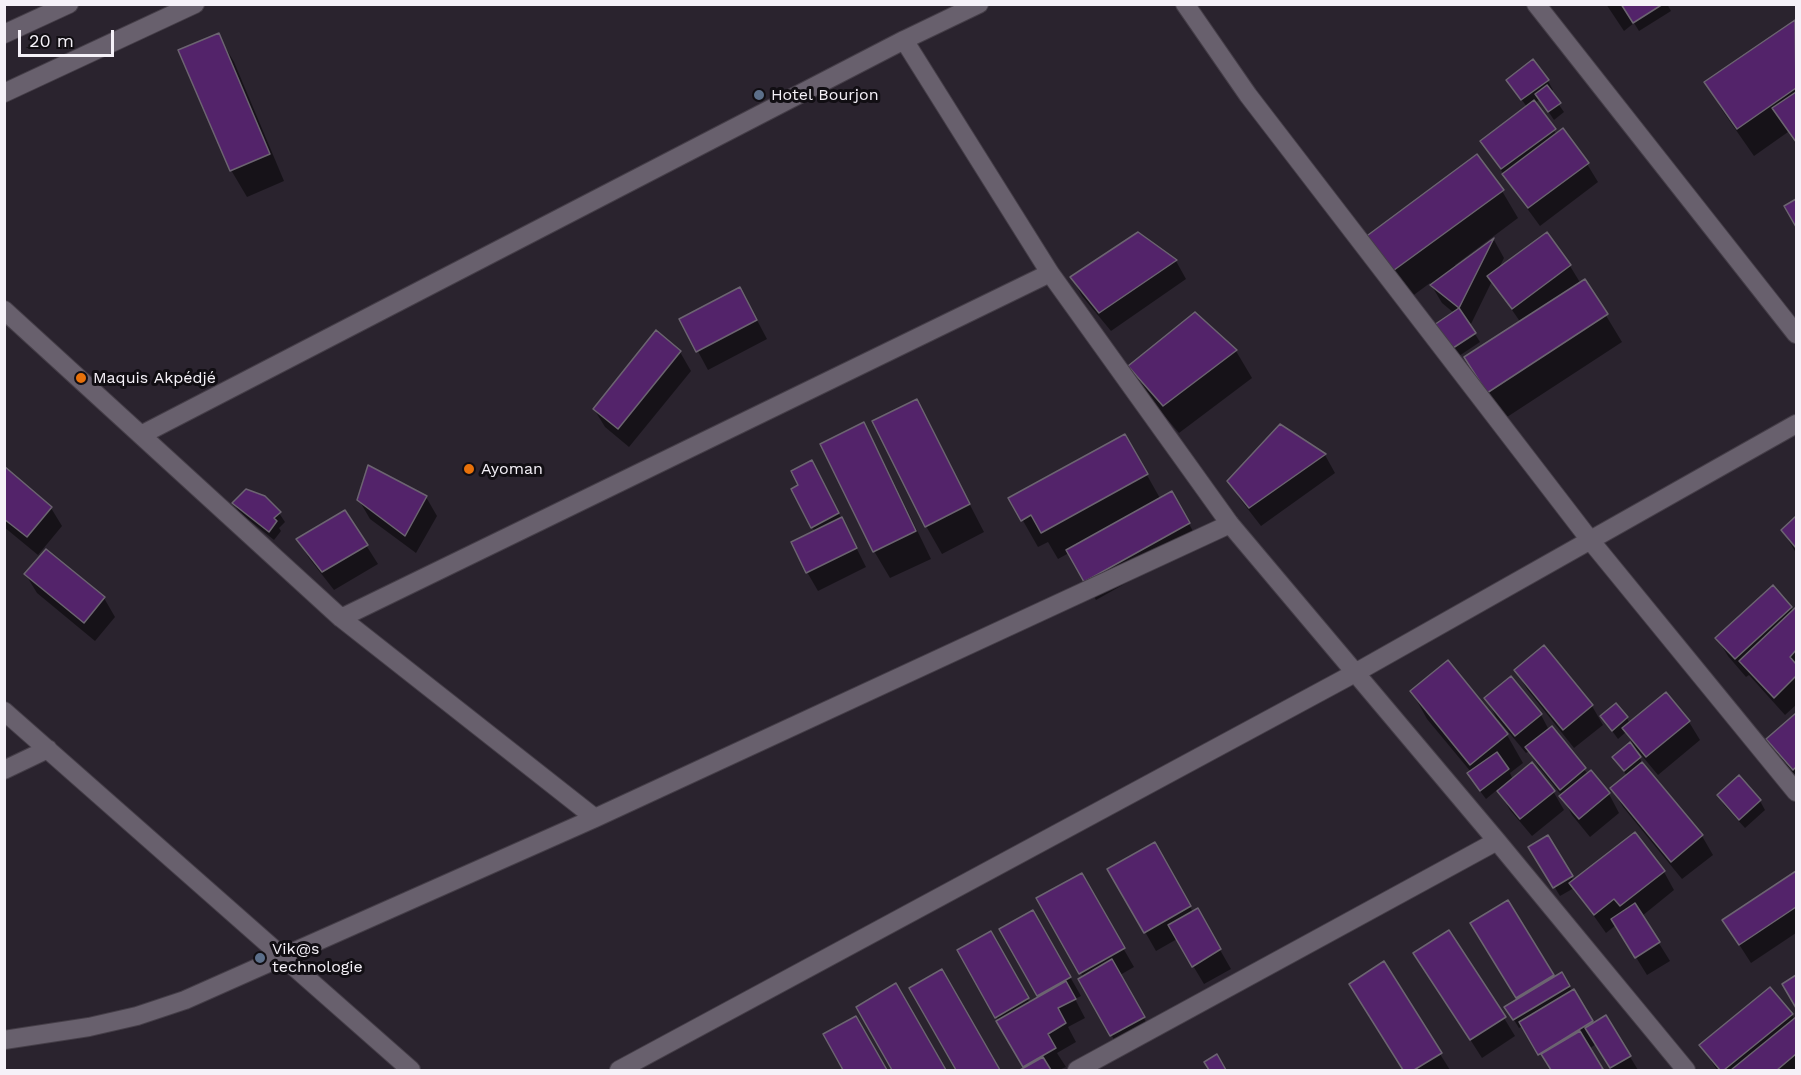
<!DOCTYPE html>
<meta charset="utf-8">
<style>
body{margin:0}
#map{position:relative;width:1801px;height:1075px;overflow:hidden;background:#2a232e;font-family:"Work Sans",sans-serif}
canvas{display:block}
.frame{position:absolute;inset:0;border:6px solid #f5f1f8;pointer-events:none}
.scale{position:absolute;left:18px;top:30px;width:96px;height:27px;box-sizing:border-box;border:3px solid #f5f1f8;border-top:0;padding-left:8px;font-size:18px;line-height:21px;white-space:nowrap;color:#f5f1f8;-webkit-text-stroke:4px #110e13;paint-order:stroke}
</style>
<div id="map">
<canvas width="1801" height="1075"></canvas>
<div class="frame"></div>
<div class="scale">20 m</div>
</div>
<script>
const ctx = document.querySelector('canvas').getContext('2d');
ctx.lineJoin = 'round';
function paint(path, color) { ctx.fillStyle = color; ctx.fill(path, 'evenodd'); }
const poly = rows => new Path2D(rows.map(r => 'M' + r).join(''));
function stroke(path, color, width, dash) { ctx.strokeStyle = color; ctx.lineWidth = width; ctx.lineCap = dash ? 'butt' : 'round'; ctx.setLineDash(dash || []); ctx.stroke(path); }
function label(font, color, halo, rows, align = 'center') {
  ctx.font = font + ' "Work Sans",sans-serif'; ctx.lineWidth = 6; ctx.setLineDash([]); ctx.textBaseline = 'middle'; ctx.strokeStyle = halo; ctx.fillStyle = color; for (const [text, x, y, turn = 0] of rows) {
    ctx.save(); ctx.translate(x, y); ctx.rotate((+turn || 0) * Math.PI / 180); ctx.textAlign = isNaN(turn) ? turn : align; if (halo) ctx.strokeText(text, 0, 0); ctx.fillText(text, 0, 0); ctx.restore();
  }
}
paint(poly([
 [1606,4,1667,4,1671,11,1639,31,1634,23,1624,31],
 [1795,22,1796,24,1796,144,1788,132,1754,156,1722,110,1706,83],
 [218,35,234,62,284,181,247,197,231,170],
 [1548,81,1553,90,1550,92,1564,112,1554,120,1540,99,1535,103,1557,135,1587,164,1598,182,1540,226,1515,192,1482,141,1527,107,1514,89],
 [1502,191,1518,218,1455,265,1456,267,1494,240,1504,258,1498,270,1570,266,1581,284,1585,281,1622,342,1504,419,1482,385,1521,323,1492,281,1470,326,1480,342,1456,358,1441,334,1454,313,1442,303,1430,283,1407,300,1381,266],
 [1137,234,1176,261,1186,279,1111,331,1082,296,1072,277],
 [750,307,767,339,708,370,681,320],
 [656,333,680,352,691,371,629,447,605,427,594,409],
 [1236,351,1252,378,1179,433,1146,394,1130,366],
 [916,401,984,532,942,554,926,526],
 [863,424,879,452,931,559,890,578,874,551],
 [1281,426,1325,455,1335,473,1261,526,1240,499,1229,481],
 [1139,461,1161,500,1172,493,1199,542,1096,600,1069,553,1058,559,1048,542,1038,547,1010,498],
 [4,468,51,508,62,526,38,555,4,527],
 [822,480,866,567,818,591,807,572,815,532,793,489],
 [426,497,437,516,416,553,370,519,359,500],
 [234,504,279,513,285,522,279,528,281,531,274,540,239,512],
 [345,512,378,564,334,590,309,558,298,540],
 [1796,518,1796,553,1783,531],
 [46,551,104,598,115,617,95,641,37,593,26,575],
 [1791,608,1793,612,1796,609,1796,705,1785,715,1749,675,1746,677,1728,656,1717,638],
 [1544,648,1592,706,1603,725,1574,748,1527,689,1516,671],
 [1448,662,1507,735,1523,763,1510,773,1513,780,1553,791,1564,810,1532,836,1510,810,1498,789,1486,799,1474,783,1471,772,1427,719,1412,692],
 [1486,698,1541,715,1549,730,1588,774,1591,772,1609,794,1619,813,1590,837,1572,815,1562,796,1538,766,1529,751,1526,753,1496,717],
 [1796,715,1796,779,1779,758,1768,740],
 [1602,717,1627,718,1630,724,1689,722,1700,740,1658,775,1638,751,1637,752,1644,767,1702,836,1713,855,1682,879,1623,807,1612,789,1627,776,1614,757,1637,751,1626,732,1618,739],
 [1719,796,1760,801,1765,810,1745,828,1724,805],
 [1547,837,1574,881,1664,872,1674,890,1642,916,1670,961,1647,975,1616,925,1606,933,1574,888,1560,896,1530,847],
 [1154,844,1193,912,1197,910,1231,969,1204,984,1177,939,1156,951,1109,869],
 [1796,873,1796,933,1751,963,1724,921],
 [1081,875,1134,967,1120,975,1154,1036,1122,1054,1080,979,1083,977,1038,899],
 [1508,902,1554,978,1561,974,1593,1024,1606,1017,1638,1070,1612,1070,1596,1044,1589,1049,1602,1070,1551,1070,1523,1026,1519,1028,1506,1007,1518,1000,1472,923],
 [1033,912,1081,996,1075,999,1085,1018,1068,1027,1076,1042,1057,1053,1066,1067,1059,1070,1023,1070,1026,1069,959,951,990,933,1030,1003,1039,998,1001,930],
 [1384,963,1440,1054,1450,1070,1403,1070,1366,1012,1351,984],
 [941,971,998,1070,958,1070,911,988],
 [1426,971,1504,1018,1515,1036,1482,1058],
 [896,986,944,1070,894,1070,858,1008],
 [1792,1015,1795,1020,1796,1019,1796,1070,1717,1070,1701,1045],
 [855,1018,885,1070,845,1070,825,1035]
]), '#0007');
const building = poly([
 [1621,4,1663,4,1633,23,1621,4],
 [1795,20,1796,88,1737,129,1704,82,1795,20],
 [219,33,270,154,230,171,178,50,219,33],
 [1533,59,1549,80,1521,100,1506,80,1533,59],
 [1547,85,1561,103,1548,112,1535,94,1547,85],
 [1796,92,1796,142,1772,108,1796,92],
 [1534,100,1556,129,1501,169,1480,141,1534,100],
 [1563,128,1589,163,1528,208,1502,174,1563,128],
 [1477,154,1504,190,1390,273,1364,238,1477,154],
 [1796,199,1796,227,1784,206,1796,199],
 [1138,232,1177,260,1099,313,1070,277,1138,232],
 [1547,232,1571,265,1512,309,1487,276,1547,232],
 [1494,238,1459,308,1430,285,1494,238],
 [1585,279,1608,314,1487,393,1464,357,1585,279],
 [740,287,757,320,696,352,679,319,740,287],
 [1459,308,1476,333,1450,350,1434,325,1459,308],
 [1195,312,1237,350,1163,406,1128,366,1195,312],
 [656,330,681,351,618,429,593,409,656,330],
 [917,399,970,504,925,527,872,421,917,399],
 [864,422,916,531,873,552,820,444,864,422],
 [1280,424,1326,454,1249,508,1227,481,1280,424],
 [1125,434,1148,474,1041,533,1031,515,1021,521,1008,498,1125,434],
 [812,460,839,513,811,528,791,489,798,485,791,471,812,460],
 [368,465,427,496,405,536,357,500,368,465],
 [4,466,52,507,27,537,4,519,4,466],
 [246,489,265,496,281,512,274,518,277,521,269,532,232,503,246,489],
 [1172,491,1190,523,1084,582,1066,550,1172,491],
 [345,510,368,545,322,572,296,539,345,510],
 [1796,516,1796,548,1781,530,1796,516],
 [842,517,857,548,806,573,791,542,842,517],
 [46,549,105,597,84,623,24,574,46,549],
 [1773,585,1792,607,1735,659,1715,638,1773,585],
 [1796,607,1796,650,1790,657,1796,664,1796,676,1774,698,1739,661,1796,607],
 [1544,645,1593,705,1563,730,1514,670,1544,645],
 [1448,660,1508,734,1470,765,1410,691,1448,660],
 [1511,676,1542,714,1515,736,1484,698,1511,676],
 [1666,692,1690,721,1646,757,1622,728,1666,692],
 [1616,703,1628,717,1612,731,1600,716,1616,703],
 [1796,713,1796,767,1793,770,1766,739,1796,713],
 [1552,726,1586,768,1560,790,1525,747,1552,726],
 [1630,742,1641,757,1624,771,1612,757,1630,742],
 [1497,752,1509,769,1480,791,1467,773,1497,752],
 [1532,762,1555,791,1520,819,1497,791,1532,762],
 [1642,762,1703,835,1671,862,1610,788,1642,762],
 [1591,770,1610,793,1579,819,1559,796,1591,770],
 [1739,775,1761,800,1739,820,1717,795,1739,775],
 [1635,832,1665,871,1620,906,1614,899,1594,915,1569,883,1635,832],
 [1548,835,1573,876,1553,888,1528,847,1548,835],
 [1155,842,1191,906,1144,933,1107,869,1155,842],
 [1796,871,1796,907,1739,945,1722,920,1796,871],
 [1082,873,1125,948,1079,974,1036,898,1082,873],
 [1508,900,1554,975,1516,998,1470,923,1508,900],
 [1635,903,1660,942,1635,958,1611,919,1635,903],
 [1198,908,1221,949,1192,967,1168,925,1198,908],
 [1033,910,1071,977,1037,996,999,929,1033,910],
 [1449,930,1506,1017,1470,1040,1413,953,1449,930],
 [991,931,1029,998,995,1018,957,950,991,931],
 [1112,959,1145,1017,1110,1036,1078,979,1112,959],
 [1384,961,1442,1053,1414,1070,1403,1070,1349,984,1384,961],
 [942,969,1000,1070,956,1070,909,988,942,969],
 [1562,972,1570,986,1513,1020,1504,1007,1562,972],
 [1796,975,1796,1008,1782,984,1796,975],
 [1066,981,1076,999,1058,1008,1066,1023,1048,1034,1056,1048,1023,1067,996,1021,1066,981],
 [896,983,946,1070,892,1070,856,1007,896,983],
 [1770,987,1793,1014,1724,1070,1720,1070,1699,1045,1770,987],
 [1574,989,1593,1021,1538,1055,1519,1022,1574,989],
 [1606,1015,1631,1056,1610,1068,1585,1028,1606,1015],
 [856,1016,887,1070,843,1070,823,1034,856,1016],
 [1796,1017,1796,1054,1777,1070,1731,1070,1796,1017],
 [1580,1031,1603,1069,1600,1070,1551,1070,1541,1054,1580,1031],
 [1217,1054,1226,1070,1209,1070,1204,1062,1217,1054],
 [1043,1057,1051,1070,1020,1070,1043,1057]
]);
paint(building, '#53236a');
stroke(building, '#6c6471', 1.5);
const street = poly([
 [1185,4,1248,95,1590,540,1796,792],
 [1536,4,1796,334],
 [904,40,1050,273,1230,524,1497,841,1686,1070],
 [4,310,341,618,595,818],
 [141,435,904,40,979,4],
 [341,618,1050,273],
 [4,711,411,1070],
 [4,770,48,749],
 [4,1040,89,1027,137,1016,185,1000,595,818,1230,524],
 [619,1070,1355,673,1796,424],
 [1077,1070,1497,841]
]);
const secondary = poly([
 [4,34,69,4],
 [4,93,195,4]
]);
stroke(street, '#453e48', 20);
stroke(secondary, '#453e48', 20);
stroke(street, '#68606d', 18);
stroke(secondary, '#68606d', 18);
for (const [x, y, r, color] of [
 [759,95,6,"#5c6f8a"],
 [81,378,6,"#e8710a"],
 [469,469,6,"#e8710a"],
 [260,958,6,"#5c6f8a"]
]) { const dot = new Path2D(); dot.arc(x, y, r, 0, 2 * Math.PI); ctx.fillStyle = color; ctx.fill(dot); stroke(dot, '#110e13', 2); }
label('16px', '#f5f1f8', '#110e13', [
 ["Hotel Bourjon",771,95],
 ["Maquis Akpédjé",93,378],
 ["Ayoman",481,469],
 ["Vik@s",272,949],
 ["technologie",272,967]
], 'left');
</script>
